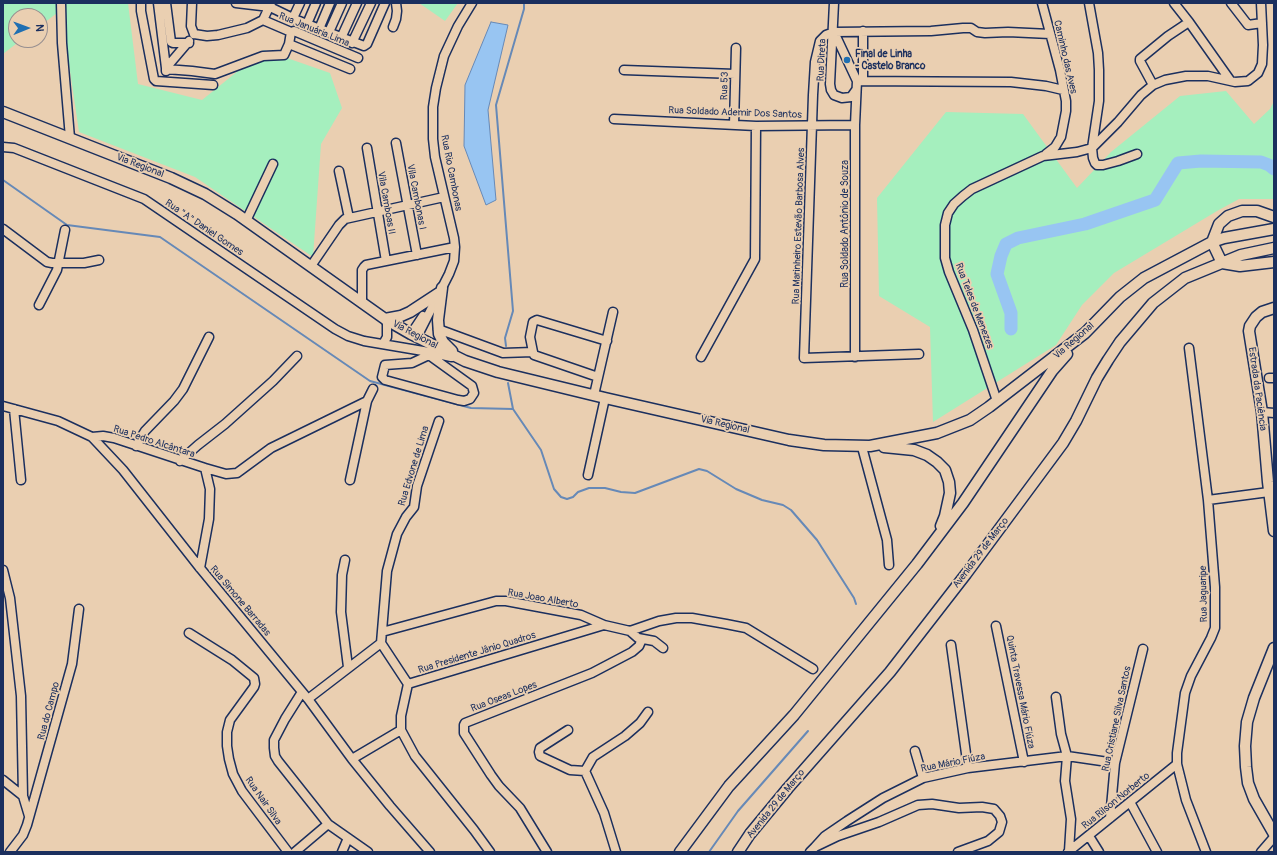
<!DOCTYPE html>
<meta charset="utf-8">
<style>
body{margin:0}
#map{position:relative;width:1277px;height:855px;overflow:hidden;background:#eacfb1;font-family:Pangolin,sans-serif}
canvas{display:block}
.frame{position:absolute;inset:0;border:4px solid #1b2f5e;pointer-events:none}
.north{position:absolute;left:8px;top:8px;width:40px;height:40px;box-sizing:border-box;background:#eacfb1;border:1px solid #978f90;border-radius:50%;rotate:89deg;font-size:11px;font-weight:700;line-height:16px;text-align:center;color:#1b2f5e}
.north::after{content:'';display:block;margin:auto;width:14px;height:18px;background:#1f6fb2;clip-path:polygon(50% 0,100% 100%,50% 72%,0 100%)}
</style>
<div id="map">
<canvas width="1277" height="855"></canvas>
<div class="frame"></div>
<div class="north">N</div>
</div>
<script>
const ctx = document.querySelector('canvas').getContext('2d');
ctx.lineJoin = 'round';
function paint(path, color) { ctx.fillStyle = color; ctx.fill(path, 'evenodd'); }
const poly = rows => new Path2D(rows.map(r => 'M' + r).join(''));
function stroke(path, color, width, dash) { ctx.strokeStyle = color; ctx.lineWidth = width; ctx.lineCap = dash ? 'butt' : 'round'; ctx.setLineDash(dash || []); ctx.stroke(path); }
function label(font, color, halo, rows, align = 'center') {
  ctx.font = font + ' Pangolin,sans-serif'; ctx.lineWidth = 3.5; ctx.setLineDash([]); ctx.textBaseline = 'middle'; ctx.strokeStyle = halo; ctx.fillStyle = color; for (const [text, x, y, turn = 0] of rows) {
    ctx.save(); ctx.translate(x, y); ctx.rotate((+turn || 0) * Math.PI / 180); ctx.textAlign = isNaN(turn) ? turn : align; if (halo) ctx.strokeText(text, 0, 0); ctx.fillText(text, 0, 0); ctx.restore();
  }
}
paint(poly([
 [3,3,128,3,138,84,202,100,264,50,330,73,342,108,321,144,313,257,195,177,79,132,61,10,40,26,40,16,16,16,16,40,21,40,3,54],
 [419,3,458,3,445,21],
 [1226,91,1254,124,1270,109,1274,101,1274,199,1239,199,1217,211,1114,273,1082,305,1056,345,933,422,930,327,879,296,877,198,946,112,1023,114,1077,188,1111,152,1180,96]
]), '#a5efbe');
const water = poly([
 [491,22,508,25,488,110,496,200,486,205,464,146,465,85,491,22]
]);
paint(water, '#98c5f2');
stroke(water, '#6689b7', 1);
stroke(poly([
 [3,180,67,225,160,237,370,381,471,408,513,409],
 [506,346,505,338,513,311,496,105,524,9,524,3],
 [508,383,513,409,541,450,554,489,561,497,567,499,573,497,578,492,589,488,605,488,621,492,635,493,699,469,707,471,736,489,762,500,783,505,791,510,817,540,854,598,856,604],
 [709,852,738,811,808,731]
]), '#6689b7', 2);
stroke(poly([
 [1011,329,1011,313,997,274,1001,256,1006,244,1018,238,1085,224,1155,200,1178,163,1201,161,1261,162,1269,165,1274,169]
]), '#98c5f2', 13);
const minor = poly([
 [61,3,62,43,70,138],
 [141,3,141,11,154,79,156,81,213,85],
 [158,3,166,68],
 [166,3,171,42,173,43,189,43],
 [192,3,191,26,194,34],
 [236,3,270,7,299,21,364,46,367,44,385,3],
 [834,3,830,84,831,90,834,95,842,98,851,97,856,90],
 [1042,3,1060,70,1066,101,1066,111,1061,137,1055,147,1046,154],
 [1089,3,1098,53,1099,70,1099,101,1092,148,1093,158,1095,163,1097,165,1103,165,1118,161,1137,154],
 [1174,3,1189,22,1230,80],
 [1231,3,1248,25,1262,23],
 [293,18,300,3],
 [263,20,291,32,294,31,358,58],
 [307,24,316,3],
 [393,27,396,19,397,11,396,3],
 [319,29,330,3],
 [329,32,342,3],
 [834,32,857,81,855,125,855,357],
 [194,34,207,36,218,35,247,28,263,20,271,3],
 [341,38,357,3],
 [352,43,371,3],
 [289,44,350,69],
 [166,69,192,71,215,74,263,56,284,55,289,44,291,32],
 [624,70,735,74],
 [166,71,166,68,189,41],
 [857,81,1011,82,1046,86,1063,90],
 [863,81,863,31],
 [1153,85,1140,61,1140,59,1168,36,1189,22],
 [614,119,756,126,855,125],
 [734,125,736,48],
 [396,143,417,255],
 [3,147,14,148,144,199,335,329,348,336,364,341,429,352,451,357],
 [367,148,386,261],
 [339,171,349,218],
 [246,221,273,164],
 [3,229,47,262,52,263,84,263,99,260],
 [311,266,339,225,345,219,444,197],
 [362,303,362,270,364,267,366,265,455,247],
 [39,305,57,270,65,230],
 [438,329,503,353,533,352],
 [411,334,423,316],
 [417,337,449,274,454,261,455,247,454,238,435,157,433,139,433,107,436,88,444,56,458,26,472,3],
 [383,344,387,337,387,321],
 [1189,348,1208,500,1215,587,1215,628,1211,638,1191,676,1185,693,1177,753,1177,764,1186,800,1206,852],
 [919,354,804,358,813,95,815,62,820,41,826,35,834,32,931,31,963,28,971,28,977,32,985,33,1008,32,1050,34],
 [429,355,412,363,385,365,382,377,385,380,458,400,464,401,470,399,474,393,472,386,429,355,429,352],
 [701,357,755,259,756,126],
 [598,377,534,355,533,352,530,337,533,322,537,320,607,341],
 [1269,378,1274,378],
 [594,395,613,312],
 [997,401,973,330,949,272,945,258,945,225,948,213,954,204,963,196,972,189,1043,156,1077,152,1092,148,1118,122,1141,95,1153,85,1165,80,1186,76,1208,76,1235,82,1248,81,1258,73,1262,64,1263,45,1261,3],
 [3,406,58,421,92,437,123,470,200,568,308,699,352,759,390,806,430,852],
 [14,409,21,480],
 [1262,412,1274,413],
 [92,437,103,436,114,438,205,468,210,489,209,519,200,568],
 [136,446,145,431,174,401,183,389,209,337],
 [862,447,887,540,889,565],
 [180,461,198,445,225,424,273,381,297,356],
 [205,468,226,474,237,473,271,448,367,401],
 [588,475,605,398],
 [350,480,367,401,373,389],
 [1208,500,1269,492],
 [345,560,342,575,341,612,348,667],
 [3,570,10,598,21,696,23,796],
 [996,626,1024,762],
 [630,631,659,621,676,618,692,618,726,624,746,628,813,669],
 [382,632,485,604,496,601,506,601,581,615,604,625,630,631,638,638,654,641,663,648],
 [189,633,232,660,254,678,255,684,254,687,230,720,227,732,227,746,229,759,233,774,242,791,288,852],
 [951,645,968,768],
 [408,684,381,643,387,571,397,534,406,517,414,507,417,486,439,421],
 [302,692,285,719,274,740,274,748,275,756,278,761,328,824,368,852],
 [1056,697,1061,734,1067,756,1065,781,1071,819,1069,851],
 [308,699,381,643],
 [568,730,540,748,539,752,540,756,570,770,585,771],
 [915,751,923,778],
 [352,759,401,730],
 [585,771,593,757,625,736,640,723,648,712],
 [585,771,604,813,616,852],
 [3,780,23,796,29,816],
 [1130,802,1157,852],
 [1110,818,1115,763,1143,649],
 [1089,836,1099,852],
 [815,847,825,836,847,821,883,798,923,778,968,768,1067,756,1115,763],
 [10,852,23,835,27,825,72,664,79,609],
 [295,852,328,824],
 [342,852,348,838],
 [490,852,474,830,415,756,401,730,401,716,408,684,604,625],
 [547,852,520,808,499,786,491,775,464,733,464,725,465,723,592,673,632,652,639,646,642,639],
 [810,852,815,847,838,836,879,822,918,805,932,804,959,808,982,807,994,809,1000,816,1002,822,999,832,988,841,958,852],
 [1068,852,1177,764],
 [1261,852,1274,837]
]);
const major = poly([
 [3,112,171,178,205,194,237,214,385,319,411,334,465,361,498,372,605,398,789,440,824,445,870,446,937,433,970,420,989,407,1085,333,1120,297,1144,278,1212,242,1224,238,1274,229],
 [1222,263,1212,242,1219,224,1228,216,1242,211,1257,211,1274,217],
 [1222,263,1240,266,1274,262],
 [442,288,438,320,439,334,443,342,452,351],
 [1274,308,1262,312,1256,317,1250,326,1249,331,1262,412,1268,482,1274,531],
 [385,319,401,316,410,312,439,293],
 [884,447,914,450,927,455,937,462,945,470,949,482,950,493,945,516,941,526],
 [1274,648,1254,698,1247,722,1245,746,1246,767,1248,783,1254,799,1274,834],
 [680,852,729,786,794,715,917,564,963,503,1052,371,1067,354],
 [738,852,750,834,788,788,890,672,966,574,1063,443,1076,421,1097,378,1108,360,1120,342,1153,303,1185,278,1241,255,1274,248]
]);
stroke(minor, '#1b2f5e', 11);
stroke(major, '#1b2f5e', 13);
stroke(minor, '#eacfb1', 8);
stroke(major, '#eacfb1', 10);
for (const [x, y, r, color] of [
 [847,60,4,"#1f6fb2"]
]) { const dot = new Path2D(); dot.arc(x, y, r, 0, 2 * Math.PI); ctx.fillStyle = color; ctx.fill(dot); stroke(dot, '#eacfb1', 1.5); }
label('10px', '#1b2f5e', '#eacfb1', [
 ["Rua Januária Lima",314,30,22],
 ["Caminho das Aves",1065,57,77],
 ["Rua Direta",822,60,-87],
 ["Rua 53",725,86,-89],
 ["Rua Soldado Ademir Dos Santos",735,113,2],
 ["Via Regional",140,166,21],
 ["Rua Rio Cambonas",451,173,79],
 ["Vila Cambonas I",416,197,79],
 ["Vila Camboas II",386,203,80],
 ["Rua Soldado Antônio de Souza",845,224,-90],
 ["Rua Marinheiro Estevão Barbosa Alves",799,226,-88],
 ["Rua \"A\" Daniel Gomes",204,228,34],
 ["Rua Teles de Menezes",974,306,69],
 ["Via Regional",415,335,28],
 ["Via Regional",1074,341,-41],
 ["Estrada da Paciência",1257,389,82],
 ["Via Regional",725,425,13],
 ["Rua Pedro Alcântara",154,442,18],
 ["Rua Edvone de Lima",414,466,-73],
 ["Avenida 29 de Março",981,553,-53],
 ["Rua Jaguaripe",1204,594,-91],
 ["Rua Joao Alberto",543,599,10],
 ["Rua Simone Barradas",240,601,50],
 ["Rua Presidente Jânio Quadros",477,653,-17],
 ["Quinta Travessa Mário Fiúza",1020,692,79],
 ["Rua Oseas Lopes",504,697,-21],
 ["Rua do Campo",49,711,-75],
 ["Rua Cristiane Silva Santos",1117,719,-78],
 ["Rua Mário Fiúza",953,763,-11],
 ["Rua Nair Silva",263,801,55],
 ["Rua Rilson Norberto",1116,801,-39],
 ["Avenida 29 de Março",776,804,-51]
]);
label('bold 10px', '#1b2f5e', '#eacfb1', [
 ["Final de Linha",855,54],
 ["- Castelo Branco",855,66]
], 'left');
</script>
